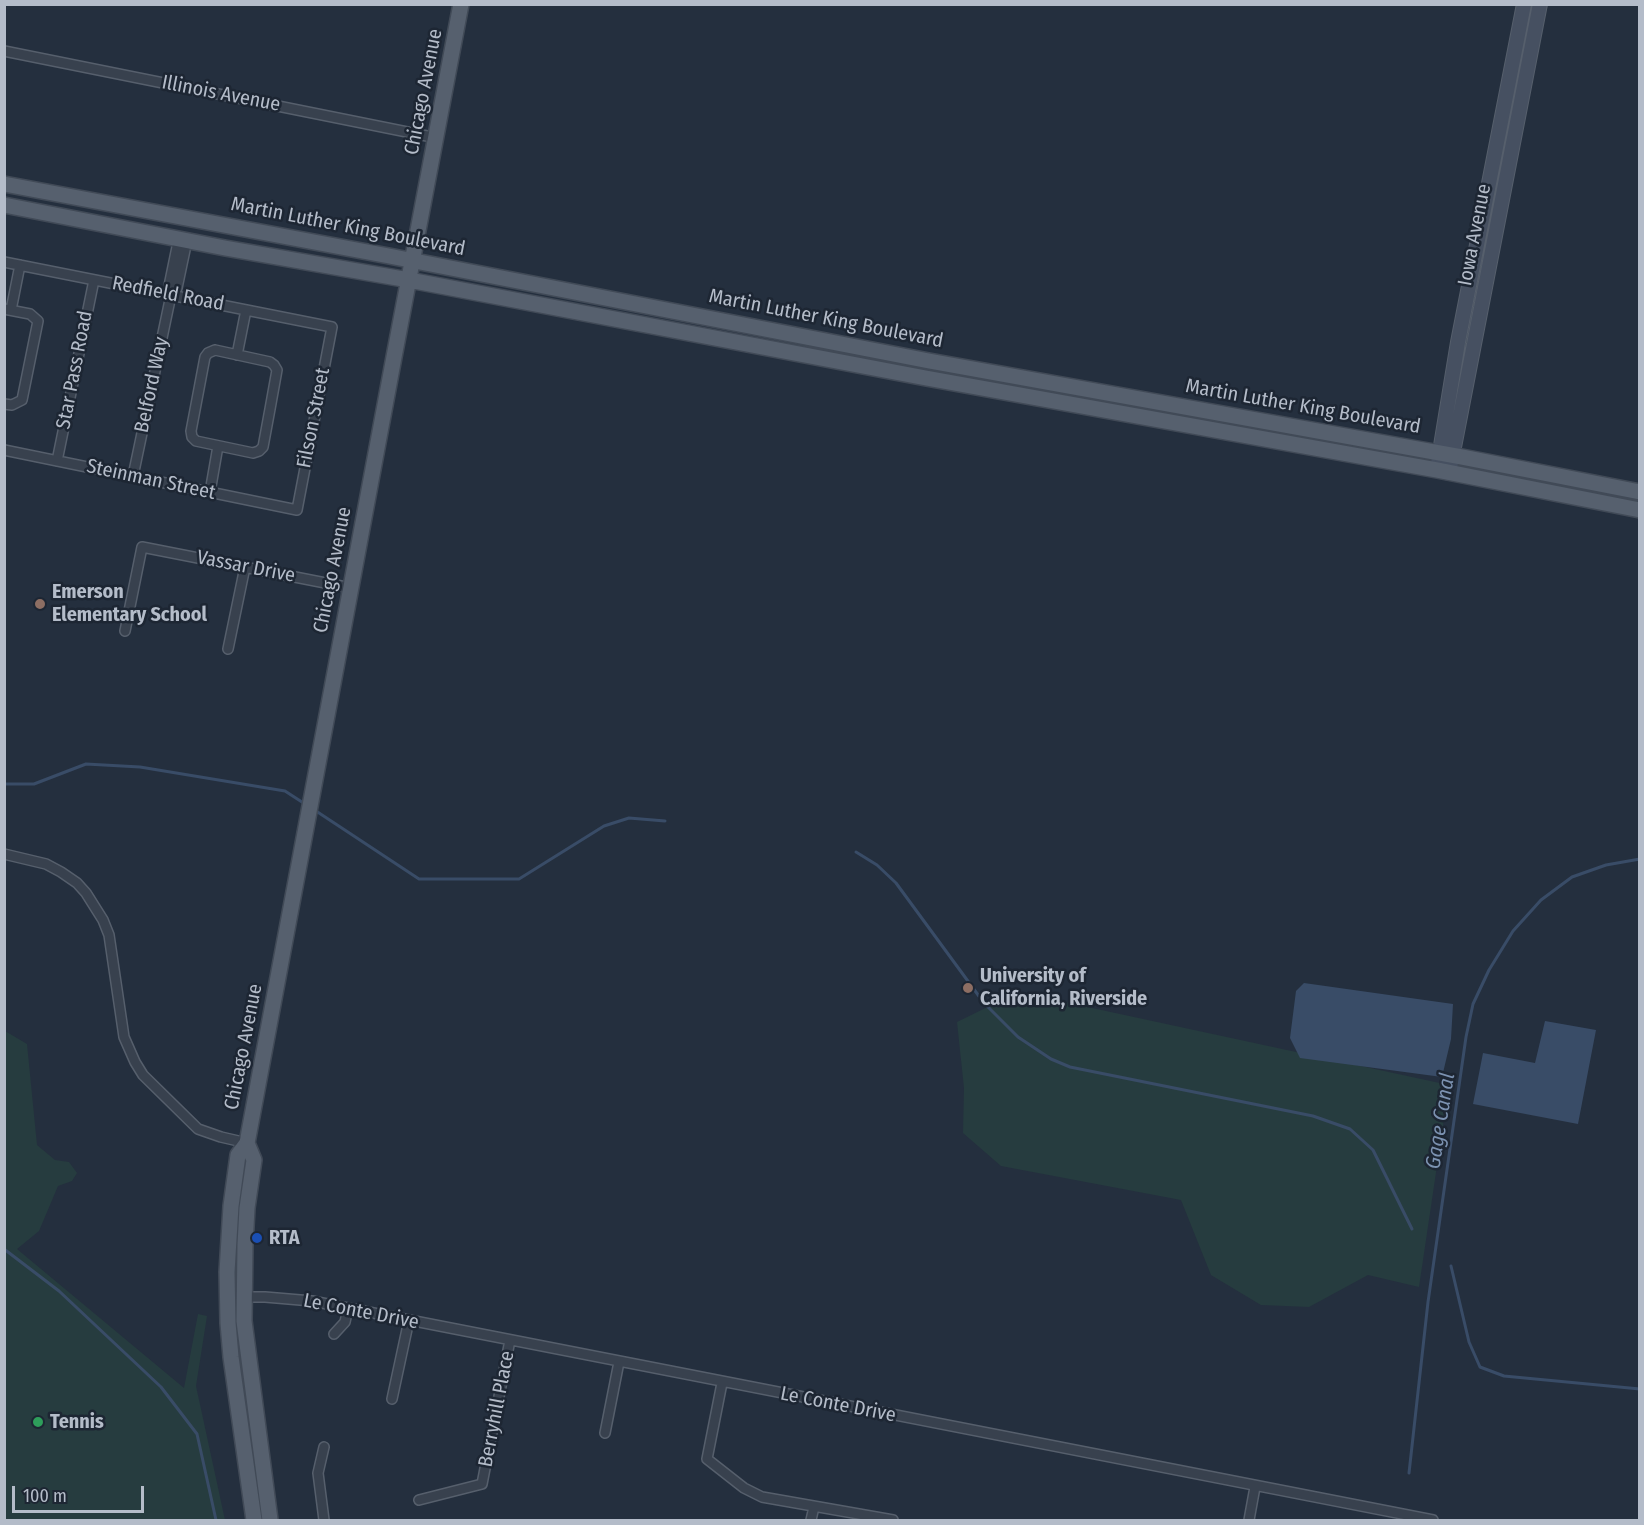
<!DOCTYPE html>
<style>
body{margin:0}
#map{position:relative;width:1644px;height:1525px;overflow:hidden;background:#242f3e;font-family:"Fira Sans Condensed",sans-serif}
canvas{display:block}
.frame{position:absolute;inset:0;border:6px solid #b4bcc9;pointer-events:none}
.scale{position:absolute;left:12px;top:1486px;width:132px;height:27px;box-sizing:border-box;border:3px solid #b4bcc9;border-top:0;padding-left:8px;font-size:18px;line-height:21px;white-space:nowrap;color:#b4bcc9;-webkit-text-stroke:4px #1d2633;paint-order:stroke}
</style>
<div id="map">
<canvas width="1644" height="1525"></canvas>
<div class="frame"></div>
<div class="scale">100 m</div>
</div>
<script>
const ctx = document.querySelector('canvas').getContext('2d');
ctx.lineJoin = 'round';
function paint(path, color) { ctx.fillStyle = color; ctx.fill(path, 'evenodd'); }
const poly = rows => new Path2D(rows.map(r => 'M' + r).join(''));
function stroke(path, color, width, dash) { ctx.strokeStyle = color; ctx.lineWidth = width; ctx.lineCap = dash ? 'butt' : 'round'; ctx.setLineDash(dash || []); ctx.stroke(path); }
function label(font, color, halo, rows, align = 'center') {
  ctx.font = font + ' "Fira Sans Condensed",sans-serif'; ctx.lineWidth = 5; ctx.setLineDash([]); ctx.textBaseline = 'middle'; ctx.strokeStyle = halo; ctx.fillStyle = color; for (const [text, x, y, turn = 0] of rows) {
    ctx.save(); ctx.translate(x, y); ctx.rotate((+turn || 0) * Math.PI / 180); ctx.textAlign = isNaN(turn) ? turn : align; if (halo) ctx.strokeText(text, 0, 0); ctx.fillText(text, 0, 0); ctx.restore();
  }
}
paint(poly([
 [1018,992,1449,1085,1419,1287,1368,1275,1309,1307,1261,1305,1211,1275,1181,1200,1001,1166,963,1133,964,1088,957,1022],
 [5,1031,27,1044,37,1145,55,1160,69,1162,77,1173,72,1181,58,1186,39,1231,17,1249,184,1388,198,1314,207,1316,196,1386,225,1520,5,1520]
]), '#263c3f');
paint(poly([
 [1304,983,1453,1004,1451,1039,1442,1077,1300,1058,1290,1038,1296,991],
 [1545,1021,1596,1030,1578,1124,1473,1104,1483,1053,1535,1063]
]), '#394c67');
stroke(poly([
 [4,784,34,784,86,764,140,767,285,791,305,804],
 [313,809,419,879,519,879,604,826,629,818,665,821],
 [856,852,877,865,896,883,984,1003,1018,1037,1051,1059,1070,1067,1313,1116,1350,1129,1373,1150,1412,1229],
 [4,1249,59,1291,161,1387,197,1434,216,1520],
 [1451,1266,1469,1342,1480,1367,1504,1376,1640,1389],
 [1409,1473,1428,1302,1466,1037,1473,1004,1489,970,1513,931,1541,900,1572,877,1606,865,1640,859]
]), '#394c67', 3);
const street = poly([
 [4,51,437,138],
 [4,262,332,327,297,510,4,450],
 [171,295,177,288,185,250,182,240],
 [4,309,30,314,38,321,22,400,12,405,4,404],
 [11,310,20,265],
 [215,350,270,362,274,365,277,370,270,409,263,447,259,451,253,453,196,441,192,437,191,431,205,357,208,353,215,350],
 [237,355,246,310],
 [57,461,94,280],
 [133,476,171,295,169,286,177,247,182,240],
 [210,492,218,446],
 [125,631,142,547,351,588],
 [228,649,245,567],
 [4,854,46,864,61,872,77,883,86,893,103,920,109,935,124,1037,135,1062,143,1075,198,1129,221,1137,247,1143],
 [243,1297,265,1297,312,1301,1433,1520],
 [334,1334,345,1322,348,1308],
 [722,1383,707,1459,744,1488,762,1497,893,1520],
 [392,1399,409,1320],
 [605,1433,619,1362],
 [419,1500,482,1484,510,1340],
 [324,1520,318,1473,324,1447],
 [811,1520,814,1507],
 [1249,1520,1255,1487]
]);
const secondary = poly([
 [1437,470,1458,342,1524,4],
 [1449,473,1540,4]
]);
const primary = poly([
 [4,184,389,256,929,361,1462,457,1640,492],
 [4,205,225,248,409,280,926,378,1437,470,1640,510],
 [247,1143,254,1160,247,1208,245,1245,244,1321,270,1520],
 [254,1520,231,1357,228,1323,227,1272,231,1206,238,1155,247,1143,394,357,461,4]
]);
stroke(street, '#565f6c', 12);
stroke(secondary, '#565f6c', 16);
stroke(primary, '#414a57', 18);
stroke(street, '#38414e', 9);
stroke(secondary, '#465061', 14);
stroke(primary, '#56606e', 15);
for (const [x, y, r, color] of [
 [40,604,6,"#8d6e63"],
 [968,988,6,"#8d6e63"],
 [257,1238,6,"#1a4fb4"],
 [38,1422,6,"#2e9e5b"]
]) { const dot = new Path2D(); dot.arc(x, y, r, 0, 2 * Math.PI); ctx.fillStyle = color; ctx.fill(dot); stroke(dot, '#1d2633', 2); }
label('20px', '#b4bcc9', '#1d2633', [
 ["Chicago Avenue",424,92,-79],
 ["Illinois Avenue",221,94,11],
 ["Martin Luther King Boulevard",348,227,11],
 ["Iowa Avenue",1475,235,-79],
 ["Redfield Road",168,294,11],
 ["Martin Luther King Boulevard",826,319,11],
 ["Star Pass Road",75,370,-79],
 ["Belford Way",152,385,-78],
 ["Martin Luther King Boulevard",1303,407,10],
 ["Filson Street",314,418,-79],
 ["Steinman Street",151,480,12],
 ["Vassar Drive",246,567,11],
 ["Chicago Avenue",333,570,-79],
 ["Chicago Avenue",244,1047,-79],
 ["Le Conte Drive",361,1312,11],
 ["Le Conte Drive",838,1405,11],
 ["Berryhill Place",497,1409,-79]
]);
label('bold 20px', '#b4bcc9', '#1d2633', [
 ["Emerson",52,592],
 ["Elementary School",52,615],
 ["University of",980,976],
 ["California, Riverside",980,999],
 ["RTA",269,1238],
 ["Tennis",50,1422]
], 'left');
label('italic 21px', '#7c92b1', '#1d2633', [
 ["Gage Canal",1441,1121,-81]
]);
</script>
